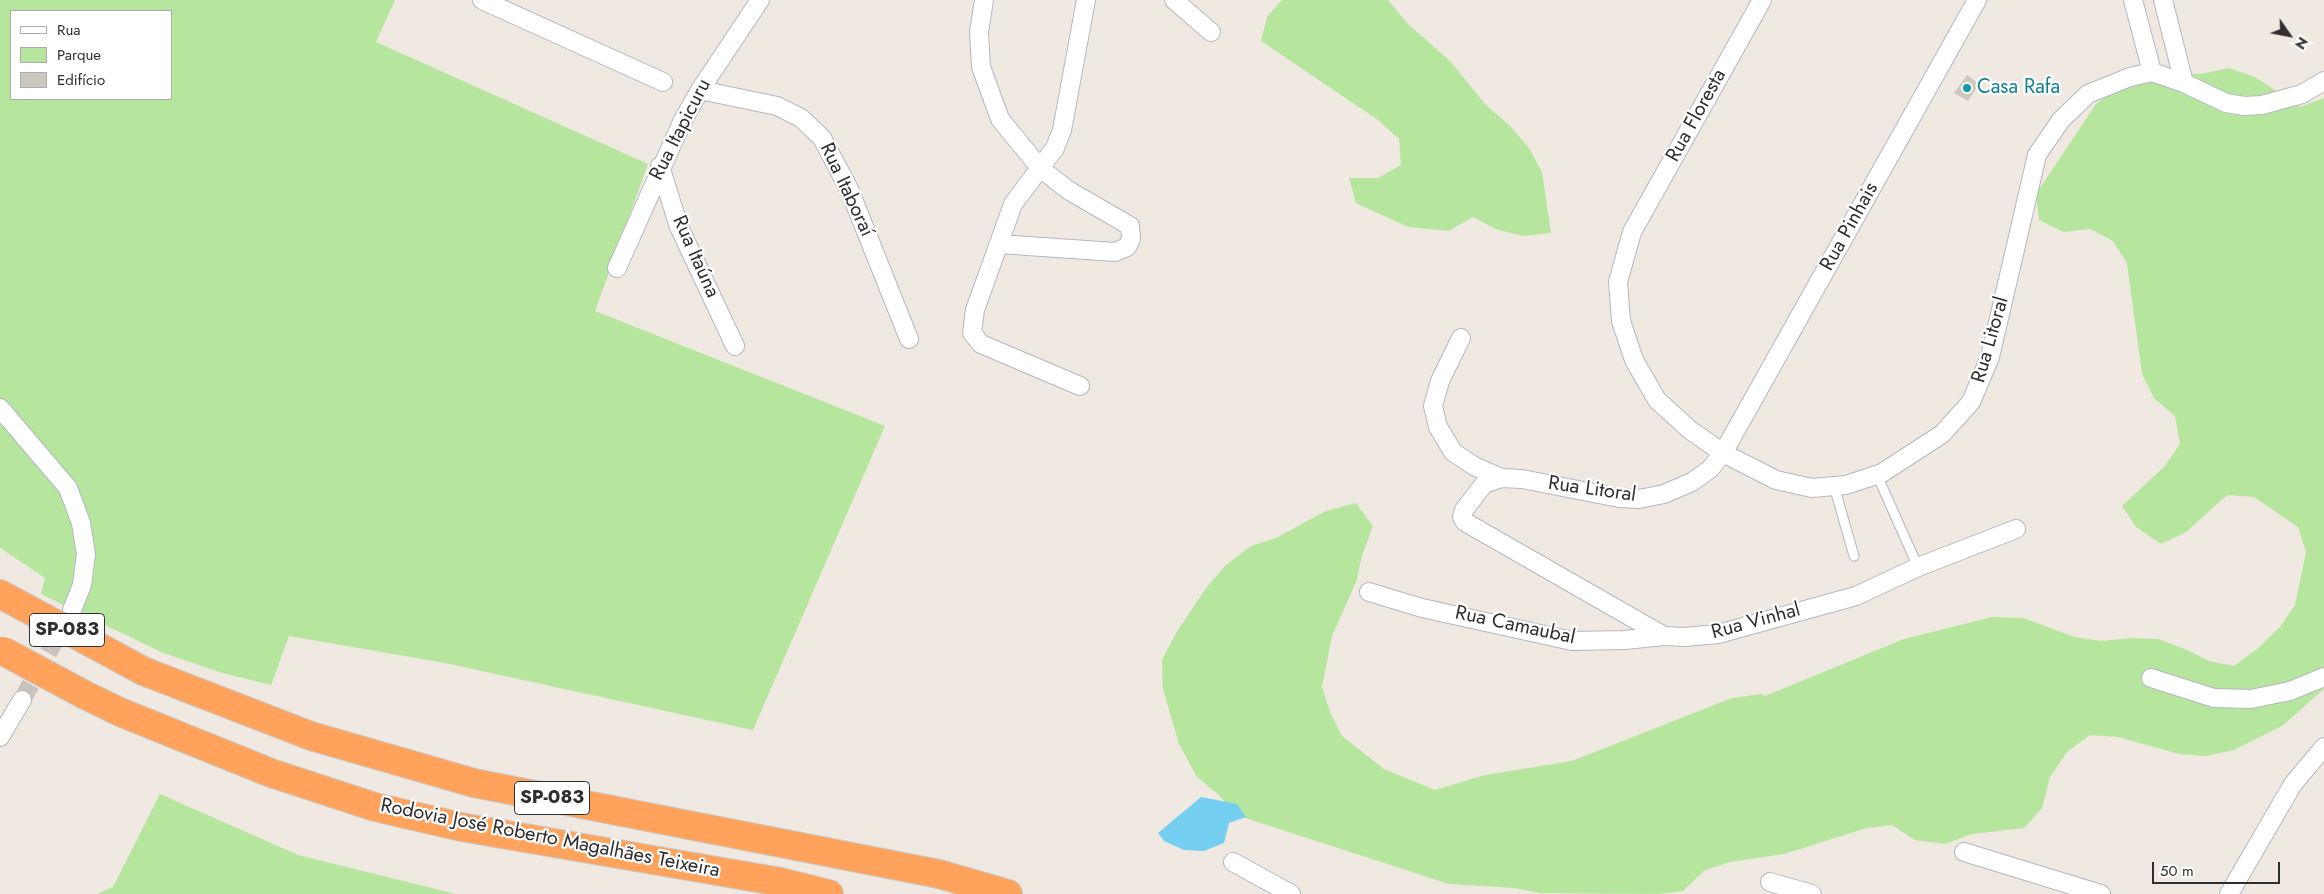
<!DOCTYPE html>
<meta charset="utf-8">
<style>
body{margin:0}
#map{position:relative;width:2324px;height:894px;overflow:hidden;background:#efe9e1;font-family:Jost,sans-serif}
canvas{display:block}
.legend{position:absolute;left:10px;top:10px;width:162px;height:90px;box-sizing:border-box;background:#fff;border:1px solid #ababab;margin:0;padding:6px 9px;list-style:none;font-size:15px;color:#2e2e2e}
.legend li{display:flex;align-items:center;gap:10px;height:25px}
.legend b{width:25px;border:1px solid #ababab}
.north{position:absolute;left:2264px;top:10px;width:50px;height:50px;-webkit-text-stroke:4px #fff;paint-order:stroke;rotate:123deg;font-size:14px;font-weight:700;line-height:20px;text-align:center;color:#2e2e2e}
.north::after{content:'';display:block;margin:auto;width:18px;height:22px;background:#2e2e2e;clip-path:polygon(50% 0,100% 100%,50% 72%,0 100%)}
.scale{position:absolute;left:2152px;top:862px;width:128px;height:22px;box-sizing:border-box;border:2px solid #2e2e2e;border-top:0;padding-left:6px;font-size:15px;line-height:18px;white-space:nowrap;color:#2e2e2e;-webkit-text-stroke:4px #fff;paint-order:stroke}
</style>
<div id="map">
<canvas width="2324" height="894"></canvas>
<ul class="legend">
<li><b style="height:6px;background:#fff"></b>Rua</li>
<li><b style="height:14px;background:#b6e59e"></b>Parque</li>
<li><b style="height:14px;background:#cbc7bf"></b>Edifício</li>
</ul>
<div class="north">N</div>
<div class="scale">50 m</div>
</div>
<script>
const ctx = document.querySelector('canvas').getContext('2d');
ctx.lineJoin = 'round';
function paint(path, color) { ctx.fillStyle = color; ctx.fill(path, 'evenodd'); }
const poly = rows => new Path2D(rows.map(r => 'M' + r).join(''));
function stroke(path, color, width, dash) { ctx.strokeStyle = color; ctx.lineWidth = width; ctx.lineCap = dash ? 'butt' : 'round'; ctx.setLineDash(dash || []); ctx.stroke(path); }
function label(font, color, halo, rows, align = 'center') {
  ctx.font = font + ' Jost,sans-serif'; ctx.lineWidth = 4.5; ctx.setLineDash([]); ctx.textBaseline = 'middle'; ctx.strokeStyle = halo; ctx.fillStyle = color; for (const [text, x, y, turn = 0] of rows) {
    ctx.save(); ctx.translate(x, y); ctx.rotate((+turn || 0) * Math.PI / 180); ctx.textAlign = isNaN(turn) ? turn : align; if (halo) ctx.strokeText(text, 0, 0); ctx.fillText(text, 0, 0); ctx.restore();
  }
}
paint(poly([
 [0,0,395,0,376,42,648,164,595,311,885,426,753,730,445,663,289,636,271,685,219,672,161,652,41,594,45,578,0,548],
 [11,11,171,11,171,99,11,99],
 [1282,0,1388,0,1408,24,1451,62,1485,104,1510,126,1529,148,1542,172,1551,233,1523,236,1498,230,1473,217,1449,231,1408,227,1356,203,1349,178,1378,178,1401,165,1399,139,1378,120,1261,41,1267,17],
 [2229,68,2255,77,2300,107,2324,98,2324,689,2282,726,2234,750,2206,756,2179,754,2118,737,2090,735,2067,752,2050,777,2042,808,2024,828,1972,834,1945,844,1915,840,1892,825,1867,828,1784,854,1730,862,1705,870,1683,891,1658,894,1540,893,1515,888,1449,884,1236,815,1218,794,1197,777,1179,744,1163,689,1162,660,1176,633,1206,588,1226,565,1251,546,1276,538,1326,511,1356,503,1373,526,1362,555,1357,580,1332,636,1322,687,1330,712,1342,736,1384,769,1435,790,1485,775,1572,761,1732,698,1762,694,1765,696,1904,639,1992,617,2023,618,2075,637,2101,641,2132,638,2158,639,2185,649,2209,661,2234,666,2257,649,2280,627,2295,605,2306,552,2298,527,2254,497,2227,495,2186,532,2161,544,2136,527,2122,506,2165,466,2180,444,2175,416,2154,398,2142,374,2127,263,2113,241,2090,229,2063,232,2039,220,2036,194,2096,104,2119,88,2170,73,2201,74],
 [160,794,298,855,456,894,97,894,113,887]
]), '#b6e59e');
paint(poly([
 [1201,797,1237,804,1246,817,1229,823,1224,843,1204,851,1184,850,1164,841,1158,833]
]), '#75cff0');
paint(poly([
 [1967,75,1979,84,1968,101,1954,93]
]), '#cbc7bf');
stroke(poly([
 [22,700,67,619]
]), '#c8c4bd', 18, [18, 9]);
const lane = poly([
 [1877,475,1918,567],
 [1834,486,1854,556]
]);
const street = poly([
 [482,0,663,82],
 [984,0,979,32,981,67,1000,119,1040,168,1068,190,1130,226,1131,239,1127,247,1115,252,999,244],
 [1174,0,1211,32],
 [1762,0,1632,232,1618,282,1621,321,1634,360,1657,400,1690,430,1723,453,1776,480,1812,488,1846,485,1882,473,1942,434,1971,402,1990,357,2037,155,2061,120,2088,94,2130,77,2152,72],
 [1977,0,1723,453,1710,469,1692,482,1664,494,1639,499,1619,498,1522,479,1501,478,1484,484,1464,510,1462,517,1465,522,1664,636,1684,637,1718,634,1856,596,1918,567,2016,529],
 [2133,0,2152,72],
 [2163,0,2184,83],
 [2152,72,2184,83,2226,103,2244,106,2262,105,2302,94,2324,81],
 [700,90,777,106,801,118,822,138,849,189,909,339],
 [660,166,679,227,735,346],
 [617,268,682,122,700,90,760,0],
 [1461,338,1440,381,1433,406,1438,427,1453,452,1474,466,1501,478],
 [1080,386,981,344,972,333,975,310,1013,204,1055,148,1062,130,1086,0],
 [0,408,68,488,81,523,86,554,82,585,72,610],
 [1369,592,1422,608,1572,641,1625,640,1664,636],
 [2151,678,2214,698,2251,699,2290,691,2324,677],
 [0,737,22,700],
 [1964,852,2101,894],
 [1233,862,1291,894],
 [1770,882,1812,894],
 [2229,894,2293,784,2324,747]
]);
const highway = poly([
 [0,594,24,607],
 [110,653,143,671,311,736,474,783,939,874,1008,894],
 [85,695,120,712,271,773,375,807,461,827,781,882,829,894]
]);
stroke(lane, '#b4b7c1', 11);
stroke(street, '#b4b7c1', 20);
stroke(highway, '#c9c9c9', 30);
stroke(lane, '#fff', 9);
stroke(street, '#fff', 18);
stroke(highway, '#ffa35c', 28);
const highwayBridge = poly([
 [24,607,110,653],
 [3,651,85,695]
]);
stroke(highwayBridge, '#c9c9c9', 30, []);
stroke(highwayBridge, '#ffa35c', 28);
for (const [x, y, r, color] of [
 [1967,88,5,"#0f9aa8"]
]) { const dot = new Path2D(); dot.arc(x, y, r, 0, 2 * Math.PI); ctx.fillStyle = color; ctx.fill(dot); stroke(dot, '#fff', 2); }
for (const [x, y, w] of [
 [67,630,75],
 [552,798,75]
]) { const box = new Path2D(); box.roundRect(x - w / 2, y - 16.5, w, 33, 4); ctx.fillStyle = '#fff'; ctx.fill(box); stroke(box, '#2e2e2e', 1); }
label('bold 19px', '#2e2e2e', null, [
 ["SP-083",67,630],
 ["SP-083",552,798]
]);
label('20px', '#0d838f', '#fff', [
 ["Casa Rafa",1977,88]
], 'left');
label('20px', '#2e2e2e', '#fff', [
 ["Rua Floresta",1697,116,-61],
 ["Rua Itapicuru",681,130,-63],
 ["Rua Itaboraí",846,190,65],
 ["Rua Pinhais",1850,227,-61],
 ["Rua Itaúna",695,257,66],
 ["Rua Litoral",1991,340,-74],
 ["Rua Litoral",1592,490,8],
 ["Rua Vinhal",1756,622,-15],
 ["Rua Camaubal",1515,626,12],
 ["Rodovia José Roberto Magalhães Teixeira",550,839,11]
]);
</script>
